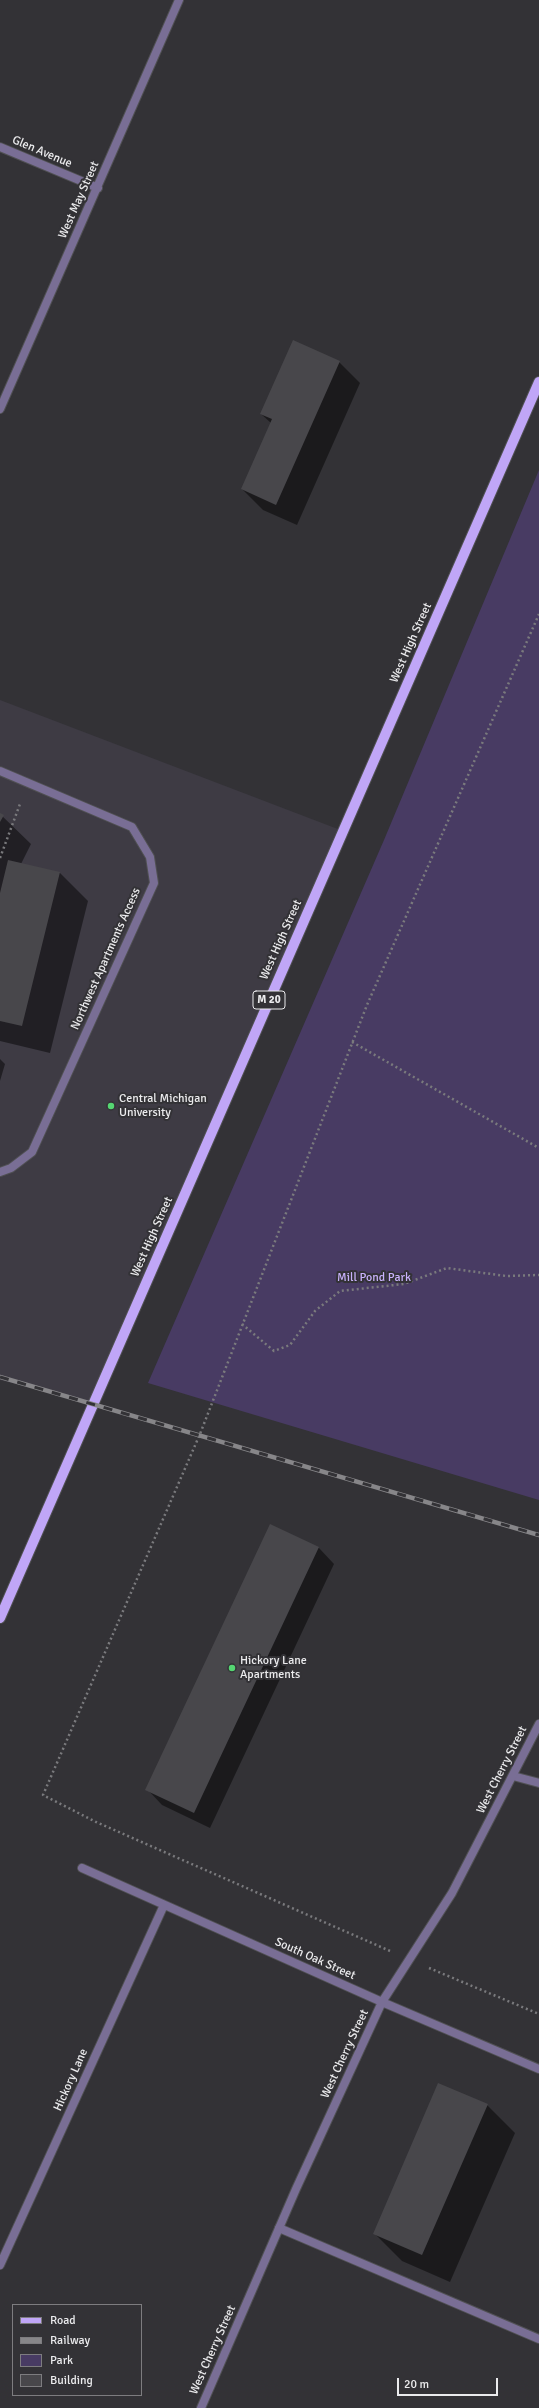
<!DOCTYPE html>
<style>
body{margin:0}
#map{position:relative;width:539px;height:2408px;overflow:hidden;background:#333236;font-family:Signika,sans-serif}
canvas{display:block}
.legend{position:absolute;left:12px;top:2304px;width:130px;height:92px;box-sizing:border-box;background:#333236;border:1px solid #7d7c7f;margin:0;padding:5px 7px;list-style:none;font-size:12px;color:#ebebed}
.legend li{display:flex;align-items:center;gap:8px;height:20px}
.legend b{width:20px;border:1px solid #7d7c7f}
.scale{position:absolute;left:397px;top:2378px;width:101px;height:18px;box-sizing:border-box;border:2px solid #ebebed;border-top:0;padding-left:5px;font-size:12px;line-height:14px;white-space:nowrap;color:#ebebed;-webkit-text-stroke:3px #333236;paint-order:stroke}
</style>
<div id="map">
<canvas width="539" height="2408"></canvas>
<ul class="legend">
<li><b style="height:5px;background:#c0a6f7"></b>Road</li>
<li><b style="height:5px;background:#878689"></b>Railway</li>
<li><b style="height:11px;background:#483b63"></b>Park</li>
<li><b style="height:11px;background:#48474b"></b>Building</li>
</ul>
<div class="scale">20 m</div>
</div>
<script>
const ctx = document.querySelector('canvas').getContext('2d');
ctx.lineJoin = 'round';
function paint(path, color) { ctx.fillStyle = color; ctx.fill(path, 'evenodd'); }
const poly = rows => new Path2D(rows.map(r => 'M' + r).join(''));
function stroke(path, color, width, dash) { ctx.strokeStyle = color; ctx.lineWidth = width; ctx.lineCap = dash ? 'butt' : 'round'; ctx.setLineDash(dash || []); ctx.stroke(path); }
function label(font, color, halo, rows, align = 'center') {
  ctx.font = font + ' Signika,sans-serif'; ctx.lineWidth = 4; ctx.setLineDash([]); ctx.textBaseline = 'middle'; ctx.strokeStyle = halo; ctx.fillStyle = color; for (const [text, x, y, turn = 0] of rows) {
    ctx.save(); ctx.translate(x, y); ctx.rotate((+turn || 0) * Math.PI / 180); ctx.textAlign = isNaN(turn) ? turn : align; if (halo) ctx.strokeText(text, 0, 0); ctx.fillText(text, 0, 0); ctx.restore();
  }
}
paint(poly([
 [0,700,343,831,93,1403,0,1380]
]), '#3e3b44');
paint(poly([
 [539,470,539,1500,148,1383,384,840]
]), '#483b63');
paint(poly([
 [339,362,360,383,297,525,263,510,242,489,271,423,261,414],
 [0,814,31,844,21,864,60,873,88,901,50,1053,0,1041],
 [0,1059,5,1064,0,1081],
 [271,1526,319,1548,334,1564,210,1828,162,1805,147,1789],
 [487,2105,515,2133,450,2282,402,2261,374,2233]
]), '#0007');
paint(poly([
 [293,340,340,361,276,505,241,489,272,419,260,414],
 [0,813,4,815,0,822],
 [8,860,60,872,22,1026,0,1021,0,893],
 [270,1524,319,1547,194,1813,145,1790],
 [438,2083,488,2104,422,2255,373,2234]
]), '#48474b');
const lane = poly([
 [0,771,132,827,150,857,154,883,32,1152,11,1168,0,1172],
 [513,1776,539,1783],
 [279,2228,539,2339]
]);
const street = poly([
 [0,147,98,188],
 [0,409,179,0],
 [82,1868,382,2002,539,2069],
 [0,2265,164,1905],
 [201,2408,296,2189,382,2002,452,1893,539,1724]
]);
const primary = poly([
 [0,1618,539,382]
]);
stroke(lane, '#505053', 10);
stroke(street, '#505053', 10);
stroke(primary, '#505053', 12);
stroke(poly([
 [0,858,20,804],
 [352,1042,539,1148],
 [242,1324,274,1351,290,1345,315,1311,340,1291,404,1284,447,1268,506,1276,539,1275],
 [390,1951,96,1822,43,1795,200,1434,367,1005,539,614],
 [429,1968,539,2014]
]), '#7a7a7d', 2.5, [2, 3]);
stroke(lane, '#796e95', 8);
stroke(street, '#796e95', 8);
stroke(primary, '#c0a6f7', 10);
const rail = poly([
 [0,1377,539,1535]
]);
stroke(rail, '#878689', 4.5);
stroke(rail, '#333236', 3, [9]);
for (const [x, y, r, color] of [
 [111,1106,4,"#55d672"],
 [232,1668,4,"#55d672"]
]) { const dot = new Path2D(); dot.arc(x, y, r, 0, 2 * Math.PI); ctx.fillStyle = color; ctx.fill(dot); stroke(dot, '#333236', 1.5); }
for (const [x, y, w] of [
 [269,1000,32]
]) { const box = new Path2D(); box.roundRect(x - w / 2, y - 9, w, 18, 3); ctx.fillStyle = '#333236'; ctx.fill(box); stroke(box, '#ebebed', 1); }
label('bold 11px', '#ebebed', null, [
 ["M 20",269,1000]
]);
label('12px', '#ebebed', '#333236', [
 ["Glen Avenue",42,152,23],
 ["West May Street",79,200,-66],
 ["West High Street",411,643,-66],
 ["West High Street",281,940,-66],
 ["Northwest Apartments Access",106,959,-66],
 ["West High Street",152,1237,-66],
 ["West Cherry Street",502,1770,-63],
 ["South Oak Street",315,1959,24],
 ["West Cherry Street",345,2054,-65],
 ["Hickory Lane",71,2080,-66],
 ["West Cherry Street",213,2350,-66]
]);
label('12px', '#ebebed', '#333236', [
 ["Central Michigan",119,1099],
 ["University",119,1113],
 ["Hickory Lane",240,1661],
 ["Apartments",240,1675]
], 'left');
label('12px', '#c9b2fc', '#333236', [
 ["Mill Pond Park",374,1278]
]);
</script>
